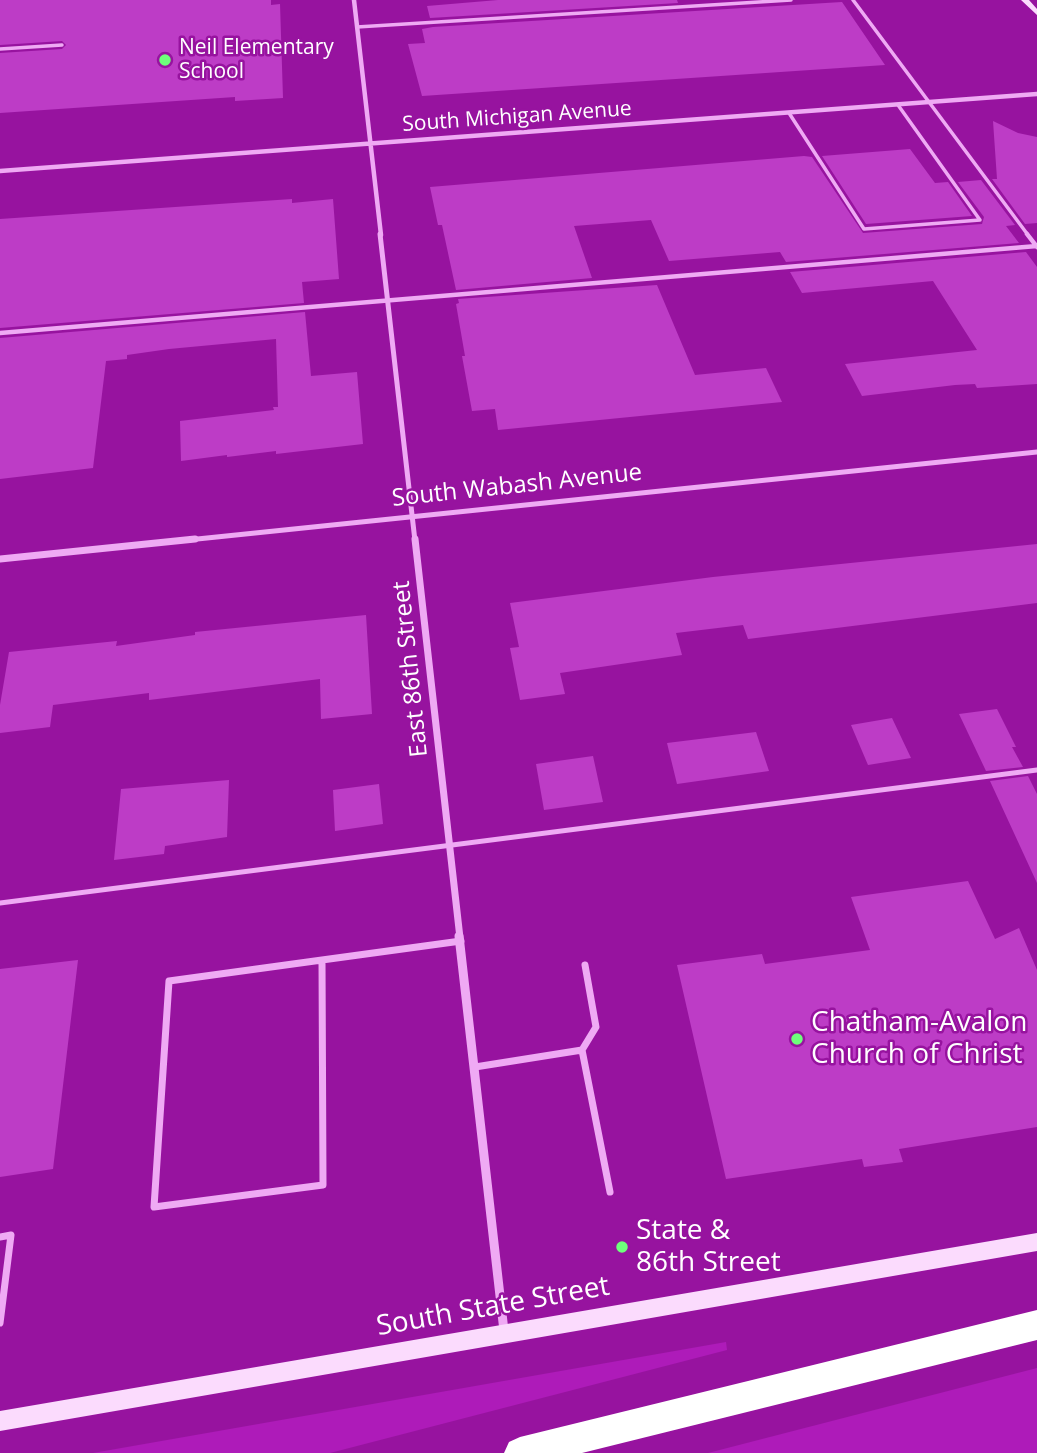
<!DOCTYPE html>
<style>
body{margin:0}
canvas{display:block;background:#97139f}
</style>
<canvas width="1037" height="1453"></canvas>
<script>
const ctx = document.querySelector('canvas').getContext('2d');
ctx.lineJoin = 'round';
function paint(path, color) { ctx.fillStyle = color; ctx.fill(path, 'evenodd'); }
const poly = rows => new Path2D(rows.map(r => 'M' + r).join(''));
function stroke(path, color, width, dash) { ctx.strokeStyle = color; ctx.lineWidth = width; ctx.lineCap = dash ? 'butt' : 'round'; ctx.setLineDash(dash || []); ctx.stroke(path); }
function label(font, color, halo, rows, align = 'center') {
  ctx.font = font + ' "Open Sans",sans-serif'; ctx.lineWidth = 5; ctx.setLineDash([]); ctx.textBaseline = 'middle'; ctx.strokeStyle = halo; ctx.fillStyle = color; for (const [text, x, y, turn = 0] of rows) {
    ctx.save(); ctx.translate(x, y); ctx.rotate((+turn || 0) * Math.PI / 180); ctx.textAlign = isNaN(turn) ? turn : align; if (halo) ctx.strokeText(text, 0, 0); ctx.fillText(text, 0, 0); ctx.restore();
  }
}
paint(poly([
 [726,1342,727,1350,330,1453,93,1453],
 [1037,1368,1037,1453,708,1453]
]), '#ae1bb9');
paint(poly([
 [0,0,271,0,271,5,280,4,283,98,235,101,235,97,0,113,0,53,62,49,66,45,62,41,0,45],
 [498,0,677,0,678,3,430,18,427,6],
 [842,2,885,65,422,96,408,44,425,43,422,29,433,27],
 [993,121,1018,133,1037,137,1037,223,1025,224,992,179,997,179],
 [910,149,935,183,948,182,972,216,866,224,822,156],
 [804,156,812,157,863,233,982,224,984,217,958,182,981,180,1015,225,1006,226,1019,243,786,262,780,252,669,261,651,220,574,226,592,278,456,290,442,225,438,225,430,187],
 [292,199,292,203,333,199,339,279,302,282,304,303,0,328,0,219],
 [1026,252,1037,267,1037,384,977,388,975,384,955,385,862,396,845,364,977,350,933,281,802,293,790,272],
 [657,285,695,375,766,368,782,402,498,430,495,409,472,411,462,356,465,356,456,304,459,303,458,299],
 [305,312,311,376,357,372,363,444,276,454,276,451,227,457,227,455,181,461,180,421,274,410,273,407,278,407,276,339,169,349,127,355,127,359,106,361,93,468,0,479,0,338],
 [1037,544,1037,603,748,639,743,625,676,633,682,655,560,673,565,694,520,700,510,648,519,647,510,603,713,577],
 [366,615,372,714,321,719,320,679,149,700,149,693,53,705,50,727,0,733,0,705,9,652,117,641,116,646,195,635,195,632],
 [997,709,1016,747,1012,747,1023,767,986,771,959,714],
 [892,718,911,758,868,765,851,725],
 [756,732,769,771,677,784,667,743],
 [593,756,603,802,544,810,536,764],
 [1028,776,1037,794,1037,883,990,781],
 [229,780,227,837,165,846,164,854,114,860,121,789],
 [379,784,383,824,335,831,333,790],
 [968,881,995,939,1019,928,1037,970,1037,1127,899,1149,903,1162,864,1167,862,1159,726,1179,677,965,762,954,765,964,870,950,851,897],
 [78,960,53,1169,0,1177,0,969]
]), '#bd3cc6');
stroke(poly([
 [853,0,1028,235],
 [357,27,791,0],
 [0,49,62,45],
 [789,113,864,229,980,220,898,105]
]), '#efaaf4', 3.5);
stroke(poly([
 [1027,234,1037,247],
 [0,333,1037,246]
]), '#efaaf4', 4.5);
stroke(poly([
 [0,903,1037,770]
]), '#efaaf4', 5);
stroke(poly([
 [322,960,323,1185,154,1207,169,981,322,960],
 [322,960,461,941],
 [582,1050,596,1027,585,965],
 [475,1067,582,1050,610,1192],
 [0,1237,11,1235,0,1323]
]), '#efaaf4', 7);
stroke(poly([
 [354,0,381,235],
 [0,171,1037,94]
]), '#efaaf4', 4.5);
stroke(poly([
 [380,234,415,541],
 [178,541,1037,452]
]), '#efaaf4', 5);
stroke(poly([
 [415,539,460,938],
 [0,559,195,539]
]), '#efaaf4', 7);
stroke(poly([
 [459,936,504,1331]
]), '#efaaf4', 9);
paint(poly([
 [1021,0,1029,0,1037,9,1037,15,1021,0],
 [1037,1233,1037,1251,0,1431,0,1411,1037,1233]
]), '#fbdbfd');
paint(poly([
 [1037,1310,1037,1340,582,1453,504,1453,509,1442,520,1437,1037,1310]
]), '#fff');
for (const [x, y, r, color] of [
 [165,60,7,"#6eff7b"],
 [797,1039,7,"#6eff7b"],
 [622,1247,7,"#6eff7b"]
]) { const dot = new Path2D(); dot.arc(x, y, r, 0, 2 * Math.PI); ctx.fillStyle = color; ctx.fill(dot); stroke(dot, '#97139f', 2.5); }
label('21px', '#fff', '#97139f', [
 ["Neil Elementary",179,48],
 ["School",179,72]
], 'left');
label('21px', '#fff', '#97139f', [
 ["South Michigan Avenue",517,117,-4]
]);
label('24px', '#fff', '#97139f', [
 ["South Wabash Avenue",517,486,-6],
 ["East 86th Street",411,669,-96]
]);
label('28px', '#fff', '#97139f', [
 ["Chatham-Avalon",811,1023],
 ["Church of Christ",811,1055],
 ["State &",636,1231],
 ["86th Street",636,1263]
], 'left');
label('28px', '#fff', '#97139f', [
 ["South State Street",493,1307,-10]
]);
</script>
